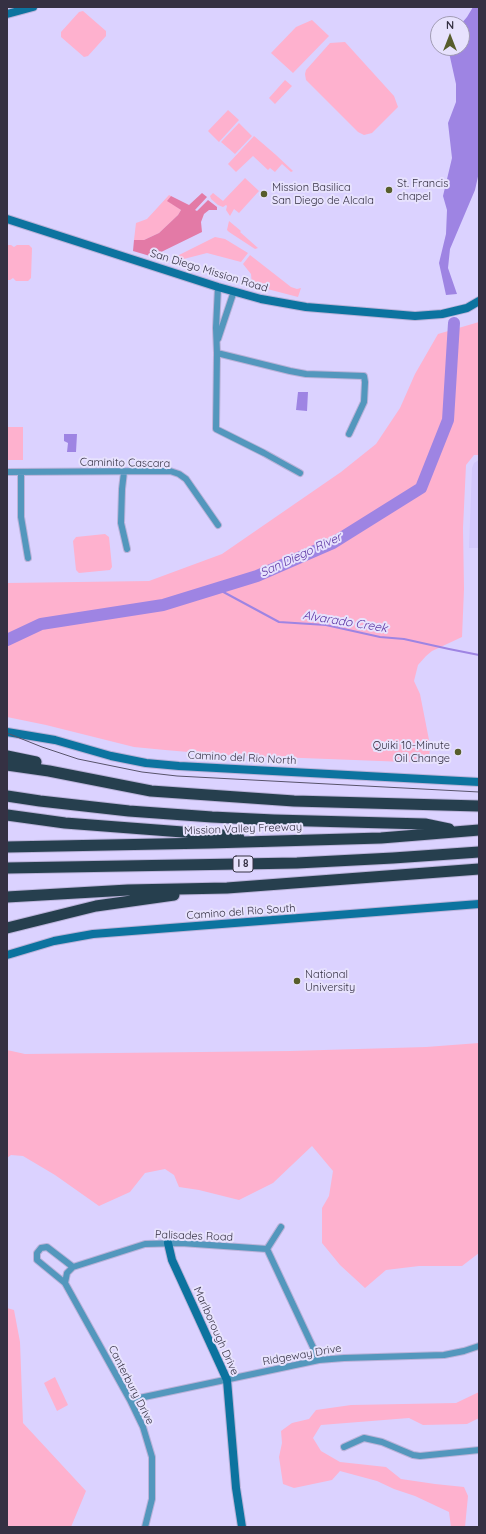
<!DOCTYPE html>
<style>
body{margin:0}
#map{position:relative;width:486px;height:1534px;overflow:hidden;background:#dbd2ff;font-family:Quicksand,sans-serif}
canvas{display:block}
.frame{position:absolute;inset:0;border:8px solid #353143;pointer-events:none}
.north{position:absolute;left:430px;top:16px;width:40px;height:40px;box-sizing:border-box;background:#e7e2fd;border:1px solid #a09bb3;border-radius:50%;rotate:0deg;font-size:11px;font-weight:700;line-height:16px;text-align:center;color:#353143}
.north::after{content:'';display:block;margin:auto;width:14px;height:18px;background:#575d2b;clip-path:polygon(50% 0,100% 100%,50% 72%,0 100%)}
</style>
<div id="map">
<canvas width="486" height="1534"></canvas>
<div class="frame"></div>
<div class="north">N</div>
</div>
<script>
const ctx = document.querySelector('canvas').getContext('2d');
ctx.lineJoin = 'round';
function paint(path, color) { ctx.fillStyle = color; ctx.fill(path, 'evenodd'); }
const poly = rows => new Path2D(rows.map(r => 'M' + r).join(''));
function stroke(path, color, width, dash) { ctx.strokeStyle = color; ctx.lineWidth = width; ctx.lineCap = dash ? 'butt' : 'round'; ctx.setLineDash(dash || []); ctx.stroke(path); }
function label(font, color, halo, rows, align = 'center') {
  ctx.font = font + ' Quicksand,sans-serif'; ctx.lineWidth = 4; ctx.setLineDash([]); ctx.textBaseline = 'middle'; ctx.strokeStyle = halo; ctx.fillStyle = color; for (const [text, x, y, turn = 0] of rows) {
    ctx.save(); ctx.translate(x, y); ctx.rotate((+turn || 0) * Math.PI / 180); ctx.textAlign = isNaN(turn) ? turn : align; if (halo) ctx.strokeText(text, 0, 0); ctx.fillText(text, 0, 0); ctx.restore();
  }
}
paint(poly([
 [479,460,479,548,469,548,472,468,474,463]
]), '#d3c8fc');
paint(poly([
 [83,11,106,31,106,36,88,56,84,57,61,37,61,32,79,12],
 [312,20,329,36,293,73,271,53,296,27],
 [345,42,394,96,398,107,372,133,364,135,358,132,306,80,305,74,306,70,330,43],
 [285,80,292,86,275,104,269,98],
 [228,110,239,120,219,142,208,131],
 [239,123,252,136,235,154,221,142],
 [254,136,276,155,293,171,291,172,282,164,275,172,270,168,268,170,253,156,236,172,228,164],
 [245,178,259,191,239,213,234,209,230,216,226,210,227,206,226,205,223,207,218,205,211,199,210,196,213,193,223,201],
 [169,195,171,196,168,201,181,210,178,215,159,233,144,240,134,240,136,223,147,219],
 [229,221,241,231,240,232,258,248,255,249,229,232,227,230],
 [215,237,225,239,248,253,241,262,207,253,176,261,176,257,179,255],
 [7,245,11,245,14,247,17,245,29,245,32,248,31,278,28,281,16,281,13,278,10,280,7,280],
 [250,255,291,287,297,289,301,288,298,297,252,285,251,274,243,264],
 [479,322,479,455,474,455,466,465,463,528,464,589,462,637,432,651,426,656,418,665,414,681,420,694,430,745,429,761,406,762,224,755,165,750,134,747,46,725,7,717,7,583,149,581,222,554,341,472,376,444,400,408,415,374,438,334],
 [7,427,23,427,23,460,7,460],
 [105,534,109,537,112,567,110,570,79,573,76,570,73,541,76,537],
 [479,1043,479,1253,462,1266,419,1266,386,1270,365,1288,340,1265,322,1243,322,1208,329,1196,333,1171,312,1146,273,1183,239,1200,199,1190,179,1187,174,1175,165,1169,145,1173,130,1192,99,1206,55,1175,23,1156,11,1155,7,1158,7,1050,25,1054,290,1051,426,1047],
 [7,1308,14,1310,20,1342,23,1423,86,1491,71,1527,7,1527],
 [55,1377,68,1405,57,1411,44,1383],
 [479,1392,479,1418,467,1424,423,1425,409,1418,321,1425,313,1438,321,1451,340,1462,386,1467,401,1479,435,1484,464,1487,468,1496,465,1527,451,1527,449,1512,415,1496,394,1489,377,1481,340,1471,332,1480,294,1488,283,1484,279,1457,282,1443,281,1431,292,1423,309,1419,316,1410,351,1405,456,1403]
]), '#feb1ce');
paint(poly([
 [202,193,207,197,195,210,197,211,208,200,217,207,217,210,209,210,204,214,201,222,202,232,155,255,150,256,133,251,134,240,144,240,159,233,178,215,181,210,167,201,171,196,189,205]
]), '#e37aa6');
paint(poly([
 [473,7,479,7,479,172,475,190,450,249,448,268,457,294,446,295,439,263,446,234,447,210,443,196,452,158,448,123,456,102,456,84,448,48,462,48,462,24,461,24,467,17],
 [298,392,308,392,307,411,296,410],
 [64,434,77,434,76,452,67,452,68,443,64,441]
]), '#9e84e3');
stroke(poly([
 [216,588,279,622,326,625,380,637,404,639,449,649,479,655]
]), '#9e84e3', 2);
stroke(poly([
 [7,640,41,624,163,605,257,576,333,543,421,488,448,420,454,323]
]), '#9e84e3', 12);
const street = poly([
 [218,287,216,328,217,353,216,429,264,453,300,473],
 [218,339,234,291],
 [217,353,290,371,306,374,364,376,365,382,364,402,349,434],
 [7,472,170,471,179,474,186,479,218,525],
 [21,472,21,517,28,558],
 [124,472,122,489,121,523,127,549],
 [267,1249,319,1360],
 [267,1249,281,1227],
 [73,1267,47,1247,41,1248,37,1253,37,1260,65,1283,130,1400,143,1427,152,1457,152,1499,145,1527],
 [65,1283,67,1273,73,1267,145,1244,181,1243,267,1249],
 [130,1400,319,1360,344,1358,444,1355,464,1351,479,1346],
 [344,1447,364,1438,382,1442,413,1455,420,1456,479,1450]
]);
const secondary = poly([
 [7,14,33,7],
 [7,219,218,287,261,299,306,307,415,316,442,314,467,308,479,301],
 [7,732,55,740,111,756,146,763,179,766,479,782],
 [7,955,54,941,93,934,479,904],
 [168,1243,172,1260,227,1380,236,1488,242,1527]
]);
const highway = poly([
 [7,756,36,762],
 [7,765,49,771,151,791,294,801,479,806],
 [7,796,40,801,129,811,212,817,274,820,425,824,449,829],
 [7,815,65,823,222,835,239,838],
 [7,847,210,843,381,838,479,830],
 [7,868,297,863,393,858,479,852],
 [7,897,128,890,227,888,479,869],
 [7,928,96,906,174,895]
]);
stroke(street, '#bab2d9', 8);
stroke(secondary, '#bab2d9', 10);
stroke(highway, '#bab2d9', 13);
stroke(street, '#5397bd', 6);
stroke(secondary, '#0c739f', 8);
stroke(highway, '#263f4e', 11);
stroke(poly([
 [7,733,42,747,78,759,142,772,177,776,479,792]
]), '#58536b', 1);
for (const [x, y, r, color] of [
 [389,190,4,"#575d2b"],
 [264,194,4,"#575d2b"],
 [458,752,4,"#575d2b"],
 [297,981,4,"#575d2b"]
]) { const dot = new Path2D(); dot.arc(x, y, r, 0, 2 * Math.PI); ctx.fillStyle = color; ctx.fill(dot); stroke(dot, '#e7e2fd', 1.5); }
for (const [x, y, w] of [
 [243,864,20]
]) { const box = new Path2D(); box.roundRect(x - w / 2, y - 8, w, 16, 3); ctx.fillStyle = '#e7e2fd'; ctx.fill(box); stroke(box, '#353143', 1); }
label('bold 10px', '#353143', null, [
 ["I 8",243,864]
]);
label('11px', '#353143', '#e7e2fd', [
 ["St. Francis",397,184],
 ["chapel",397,197],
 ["Mission Basilica",272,188],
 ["San Diego de Alcala",272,201],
 ["Quiki 10-Minute",450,746,"right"],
 ["Oil Change",450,759,"right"],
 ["National",305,975],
 ["University",305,988]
], 'left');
label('11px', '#353143', '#e7e2fd', [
 ["San Diego Mission Road",209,271,17],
 ["Caminito Cascara",125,463,1],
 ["Camino del Rio North",242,758,3],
 ["Mission Valley Freeway",243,829,-2],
 ["Camino del Rio South",241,912,-4],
 ["Palisades Road",194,1236,2],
 ["Marlborough Drive",216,1331,66],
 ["Ridgeway Drive",302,1355,-10],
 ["Canterbury Drive",131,1385,63]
]);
label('italic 12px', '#5d36a4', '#e7e2fd', [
 ["San Diego River",301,555,-25],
 ["Alvarado Creek",345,622,9]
]);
</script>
